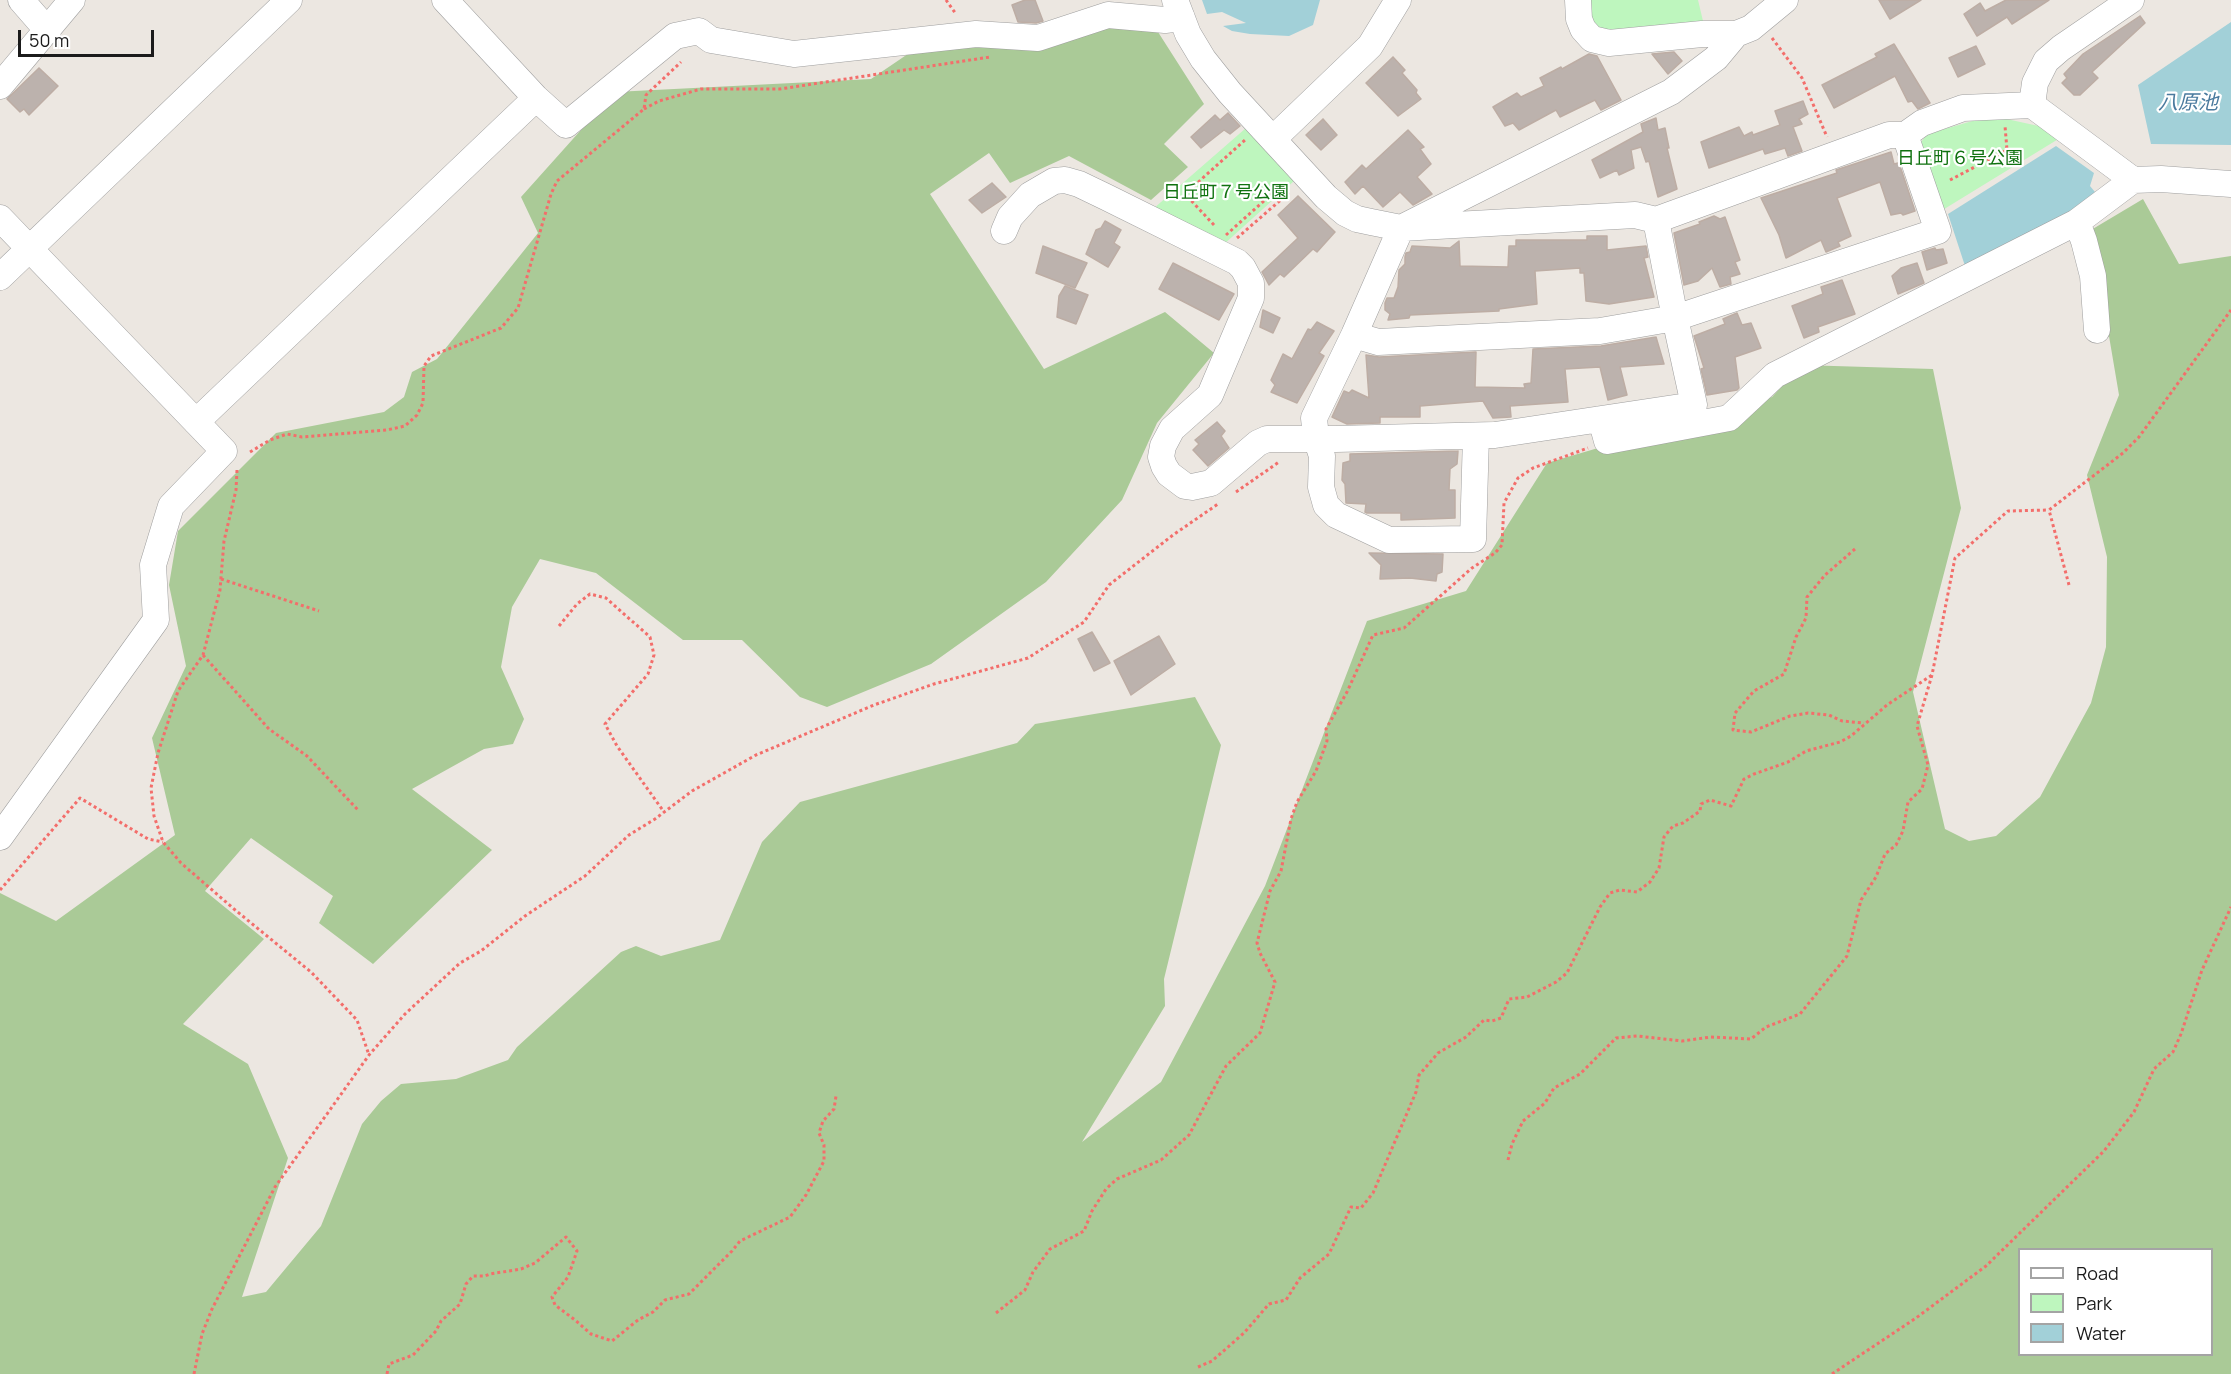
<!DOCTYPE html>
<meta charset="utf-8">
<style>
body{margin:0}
#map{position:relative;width:2231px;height:1374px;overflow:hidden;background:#ece7e1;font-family:Manrope,sans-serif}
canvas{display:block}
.legend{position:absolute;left:2018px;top:1248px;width:195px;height:108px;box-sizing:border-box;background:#fff;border:2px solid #a4a4a4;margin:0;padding:8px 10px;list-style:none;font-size:18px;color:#1b1b1b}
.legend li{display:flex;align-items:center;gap:12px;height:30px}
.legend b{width:30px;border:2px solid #a4a4a4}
.scale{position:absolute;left:18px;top:30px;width:136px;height:27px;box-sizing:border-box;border:3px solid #1b1b1b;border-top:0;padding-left:8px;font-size:18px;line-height:21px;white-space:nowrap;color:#1b1b1b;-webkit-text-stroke:4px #fff;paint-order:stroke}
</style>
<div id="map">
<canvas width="2231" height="1374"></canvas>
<ul class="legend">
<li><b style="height:8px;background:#fff"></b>Road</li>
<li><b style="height:16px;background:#bef6be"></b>Park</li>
<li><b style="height:16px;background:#a2d0d8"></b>Water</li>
</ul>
<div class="scale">50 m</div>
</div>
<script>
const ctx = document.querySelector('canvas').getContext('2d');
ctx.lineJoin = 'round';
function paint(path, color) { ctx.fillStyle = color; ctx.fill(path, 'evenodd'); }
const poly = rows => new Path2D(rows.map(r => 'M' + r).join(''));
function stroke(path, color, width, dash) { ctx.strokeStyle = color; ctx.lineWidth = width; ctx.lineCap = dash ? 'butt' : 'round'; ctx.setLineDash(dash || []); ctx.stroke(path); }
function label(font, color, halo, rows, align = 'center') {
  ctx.font = font + ' Manrope,"Noto Sans JP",sans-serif'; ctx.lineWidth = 4.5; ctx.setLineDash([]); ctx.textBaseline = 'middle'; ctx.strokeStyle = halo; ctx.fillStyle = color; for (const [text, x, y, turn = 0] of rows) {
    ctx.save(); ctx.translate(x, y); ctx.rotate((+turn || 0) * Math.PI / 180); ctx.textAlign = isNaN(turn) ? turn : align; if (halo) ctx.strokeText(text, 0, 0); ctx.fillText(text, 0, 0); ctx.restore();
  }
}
paint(poly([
 [1151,21,1204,104,1164,144,1188,167,1151,200,1069,156,1010,183,989,153,930,194,1044,369,1165,312,1214,353,1157,423,1122,500,1046,582,931,664,827,707,800,697,742,640,683,640,596,573,540,559,512,607,501,667,524,719,513,744,484,749,412,789,492,850,373,964,319,923,333,896,251,838,205,891,264,939,183,1024,248,1064,288,1158,242,1297,266,1292,321,1226,362,1124,381,1101,401,1084,456,1079,508,1060,517,1047,621,952,636,946,661,956,720,940,762,842,800,802,1017,743,1035,724,1195,697,1221,745,1164,979,1165,1006,1082,1142,1161,1082,1265,886,1367,621,1466,591,1547,463,1772,397,1801,365,1933,369,1961,508,1913,692,1945,829,1969,841,1996,836,2040,797,2091,703,2106,647,2107,557,2087,475,2119,395,2091,230,2143,199,2179,264,2231,256,2231,1374,0,1374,0,893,56,921,175,835,152,738,186,666,169,585,178,531,276,433,384,412,404,397,412,372,437,359,538,233,521,197,615,92,871,79,927,41],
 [2020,1250,2212,1250,2212,1354,2020,1354]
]), '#aaca97');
paint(poly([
 [1589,0,1698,0,1703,21,1602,32,1590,21],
 [1983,118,2002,118,2043,127,2060,138,1941,211,1919,145,1927,134],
 [1246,128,1294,181,1222,246,1153,209]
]), '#bef6be');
paint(poly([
 [1202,0,1320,0,1313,25,1289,36,1250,34,1232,31,1223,26,1246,23,1222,12,1207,14],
 [2231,22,2231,145,2151,144,2138,85],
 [2056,146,2094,173,2090,186,2095,192,2060,220,1965,266,1948,214]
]), '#a2d0d8');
const building = poly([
 [1025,0,1035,0,1043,21,1036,23,1018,22,1012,5,1025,0],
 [1879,0,1921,0,1890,19,1879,0],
 [2006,0,2049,0,2012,24,2007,17,1977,36,1964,14,1980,3,1985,11,2006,0],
 [2140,16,2145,23,2092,72,2098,78,2080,95,2074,95,2062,83,2067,78,2064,74,2083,54,2140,16],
 [1894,44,1930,103,1918,109,1912,101,1908,102,1895,76,1834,108,1822,85,1877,57,1875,54,1894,44],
 [1976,46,1985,64,1958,77,1949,58,1976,46],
 [1674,52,1682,61,1668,74,1652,54,1674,52],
 [1589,54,1597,56,1621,100,1601,110,1595,100,1560,117,1556,110,1519,130,1513,123,1505,126,1493,107,1517,93,1521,97,1544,86,1540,78,1561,67,1562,69,1589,54],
 [1393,57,1405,70,1402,73,1417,90,1416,93,1421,99,1398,116,1366,83,1393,57],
 [39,68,58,86,29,115,24,109,20,112,7,99,39,68],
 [1803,101,1808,114,1799,119,1802,124,1793,127,1802,151,1788,156,1785,148,1765,154,1763,149,1709,168,1701,142,1739,127,1744,136,1752,132,1753,135,1780,125,1775,111,1803,101],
 [1228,113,1240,126,1230,134,1224,130,1201,148,1191,137,1215,115,1220,120,1228,113],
 [1656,118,1658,130,1665,128,1669,148,1667,148,1677,189,1658,197,1649,161,1646,162,1641,147,1631,150,1634,168,1619,175,1617,170,1600,178,1592,160,1643,132,1641,124,1656,118],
 [1323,119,1337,135,1321,150,1306,135,1323,119],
 [1408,130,1424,147,1420,149,1431,164,1417,177,1432,194,1413,205,1400,192,1383,207,1363,186,1355,194,1345,182,1362,165,1366,169,1408,130],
 [1891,152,1894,164,1898,163,1901,169,1915,211,1903,215,1901,213,1891,215,1880,182,1837,198,1851,236,1838,242,1840,246,1826,252,1821,240,1786,258,1779,235,1761,198,1837,173,1836,170,1891,152],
 [992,183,1006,197,982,213,969,200,992,183],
 [1298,196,1335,232,1317,252,1313,249,1284,277,1280,274,1269,285,1262,272,1298,238,1278,215,1298,196],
 [1714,216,1720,219,1725,217,1740,260,1735,262,1740,274,1730,277,1731,284,1720,287,1712,268,1698,281,1684,285,1674,233,1700,224,1699,222,1714,216],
 [1105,221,1121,230,1114,243,1120,247,1108,267,1086,254,1096,230,1101,228,1105,221],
 [1587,236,1607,236,1607,250,1646,246,1648,257,1644,258,1654,297,1609,304,1586,301,1584,273,1580,273,1580,268,1535,271,1537,304,1499,309,1499,311,1410,315,1409,318,1388,320,1390,314,1385,310,1385,303,1387,298,1394,298,1398,287,1399,270,1405,264,1405,257,1406,253,1410,252,1412,246,1450,248,1459,241,1460,266,1508,267,1509,246,1516,246,1516,240,1587,240,1587,236],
 [1043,246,1087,263,1075,288,1036,273,1043,246],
 [1935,248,1936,250,1943,249,1947,263,1927,270,1922,252,1935,248],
 [1173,263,1234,294,1219,320,1159,289,1173,263],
 [1917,263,1924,283,1898,294,1892,276,1901,268,1917,263],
 [1842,280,1855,314,1818,327,1819,332,1804,338,1792,306,1823,294,1821,287,1842,280],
 [1065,286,1088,295,1076,324,1057,317,1059,296,1065,286],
 [1263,310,1280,318,1273,333,1260,327,1263,310],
 [1737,313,1742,325,1751,323,1761,348,1735,357,1739,388,1737,390,1707,395,1701,369,1704,368,1694,336,1725,324,1723,319,1737,313],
 [1317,322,1334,331,1319,353,1324,356,1297,403,1271,392,1275,385,1271,380,1283,354,1292,359,1308,329,1311,330,1317,322],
 [1656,337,1664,364,1620,367,1627,395,1608,400,1600,367,1565,369,1568,402,1510,406,1511,417,1493,418,1483,401,1420,406,1420,417,1380,417,1380,423,1347,424,1332,417,1344,391,1349,393,1352,390,1369,398,1366,355,1379,357,1476,352,1475,387,1525,388,1524,384,1531,383,1533,349,1601,346,1656,337],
 [1217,422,1225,431,1221,436,1229,448,1208,466,1193,450,1199,444,1195,440,1217,422],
 [1458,451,1457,464,1450,469,1449,490,1455,490,1455,518,1401,520,1401,513,1367,513,1365,512,1366,504,1346,503,1345,484,1342,480,1343,463,1350,461,1350,454,1458,451],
 [1369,553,1443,554,1442,572,1437,574,1436,581,1410,578,1380,579,1381,565,1369,553],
 [1092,632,1110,663,1094,671,1078,639,1092,632],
 [1159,636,1175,664,1131,695,1114,661,1159,636]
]);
paint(building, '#bcb2ad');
stroke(building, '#bdada4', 1.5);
const minor = poly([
 [21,0,48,31],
 [445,0,536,98,566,125,675,36,699,31,711,40,794,54,976,34,1038,38,1108,15,1165,20,1182,18],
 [1175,0,1188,34,1203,59,1230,93,1326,197,1345,213,1357,219,1371,222,1401,228,1635,215,1656,220,1889,135,1905,135,1922,123,1963,108,2032,105,2133,180],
 [1578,0,1579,19,1583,29,1592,39,1609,43,1702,34,1736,34,1751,28,1785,0],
 [0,86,72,0],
 [2032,105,2035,83,2046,61,2061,48,2131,0],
 [1273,139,1370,46,1398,0],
 [0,218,224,451,171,506,153,565,156,620,0,837],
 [2077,222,2084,241,2093,276,2097,330],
 [1004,231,1010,217,1030,195,1054,181,1065,180,1079,184,1106,197,1237,262,1243,268,1251,283,1251,298,1210,395,1172,429,1163,446,1161,457,1164,466,1169,474,1185,486,1192,487,1211,483,1258,443,1267,439,1336,439,1495,435,1694,405,1675,318,1656,220],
 [0,277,289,0],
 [1354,335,1378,342,1520,335,1600,331,1675,318,1938,231,1905,135],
 [1601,419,1607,441,1729,418,1775,375,2077,222,2133,180,2161,179,2231,184],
 [196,422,536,98],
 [1476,436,1473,539,1389,540,1336,515,1326,505,1321,487,1322,456,1316,438,1314,418,1354,335,1401,228,1671,92,1716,58,1736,34]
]);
stroke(minor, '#9f9f9f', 27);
stroke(poly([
 [946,0,956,14],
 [1772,38,1802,78,1827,137],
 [644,109,659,101,701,89,780,89,990,57],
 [1950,180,2007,150,2005,126],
 [1214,225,1185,194,1245,140],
 [1226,235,1284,183],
 [1237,238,1291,191],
 [250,452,270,440,287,434,302,437,387,430,405,426,417,415,423,403,424,366,431,356,501,328,518,308,551,194,557,181,644,109,646,95,681,62],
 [237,470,236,490,224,541,220,590,203,655,178,691,158,753,151,788,154,816,163,842,181,863,234,909,311,972,357,1020,369,1055],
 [1236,492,1279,462],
 [1855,549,1825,575,1807,597,1806,618,1796,637,1784,674,1754,691,1735,713,1733,730,1751,732,1790,716,1808,713,1829,715,1842,721,1864,723],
 [221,579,319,611],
 [2069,585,2049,510,2123,453,2139,437,2231,310],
 [559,626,577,604,590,594,606,598,650,637,654,655,648,674,605,724,617,746,664,812],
 [203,655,269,729,307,756,358,810],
 [0,890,80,798,148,839,163,842],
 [1508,1160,1512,1144,1523,1121,1545,1103,1554,1088,1580,1074,1616,1038,1637,1036,1682,1041,1711,1037,1751,1039,1766,1027,1800,1014,1847,956,1861,900,1876,877,1885,854,1896,845,1903,831,1908,802,1922,789,1928,765,1917,726,1932,675,1955,558,2008,511,2049,510],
 [996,1313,1025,1290,1033,1272,1050,1249,1084,1231,1092,1211,1106,1189,1117,1179,1161,1160,1189,1135,1226,1066,1260,1033,1275,982,1260,953,1257,943,1270,891,1281,871,1291,819,1297,802,1316,771,1327,741,1326,729,1347,692,1373,635,1404,628,1472,568,1495,553,1502,545,1504,503,1518,478,1533,468,1588,448],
 [1198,1367,1212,1361,1244,1333,1269,1304,1286,1300,1300,1278,1329,1254,1351,1207,1361,1208,1373,1193,1416,1092,1419,1075,1438,1053,1466,1037,1484,1020,1492,1021,1501,1018,1509,999,1527,997,1556,982,1567,973,1600,907,1610,893,1620,890,1637,892,1650,882,1659,868,1664,837,1673,826,1683,823,1700,811,1701,804,1710,800,1731,806,1744,779,1754,774,1788,762,1806,751,1840,742,1851,736,1887,705,1932,675],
 [194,1374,202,1334,212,1309,275,1187,369,1055,405,1014,460,963,481,951,525,916,585,876,629,835,655,819,692,791,756,755,874,705,934,684,1028,658,1084,622,1109,585,1173,535,1218,504],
 [387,1374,389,1364,413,1355,436,1331,441,1321,460,1304,466,1284,473,1276,485,1276,490,1274,521,1269,535,1263,566,1237,577,1251,568,1277,552,1297,555,1305,575,1320,591,1334,612,1341,638,1320,653,1312,665,1300,689,1294,732,1251,740,1241,790,1217,806,1195,824,1161,824,1145,819,1133,823,1121,834,1109,836,1096],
 [1832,1374,1916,1318,1986,1266,2104,1151,2134,1112,2154,1069,2173,1052,2181,1034,2202,970,2231,907]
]), '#f36e6b', 3, [3, 3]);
stroke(minor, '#fff', 26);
label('18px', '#107210', '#fff', [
 ["日丘町６号公園",1960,159],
 ["日丘町７号公園",1226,193]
]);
label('italic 20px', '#4a7a9e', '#fff', [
 ["八原池",2188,103]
]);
</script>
